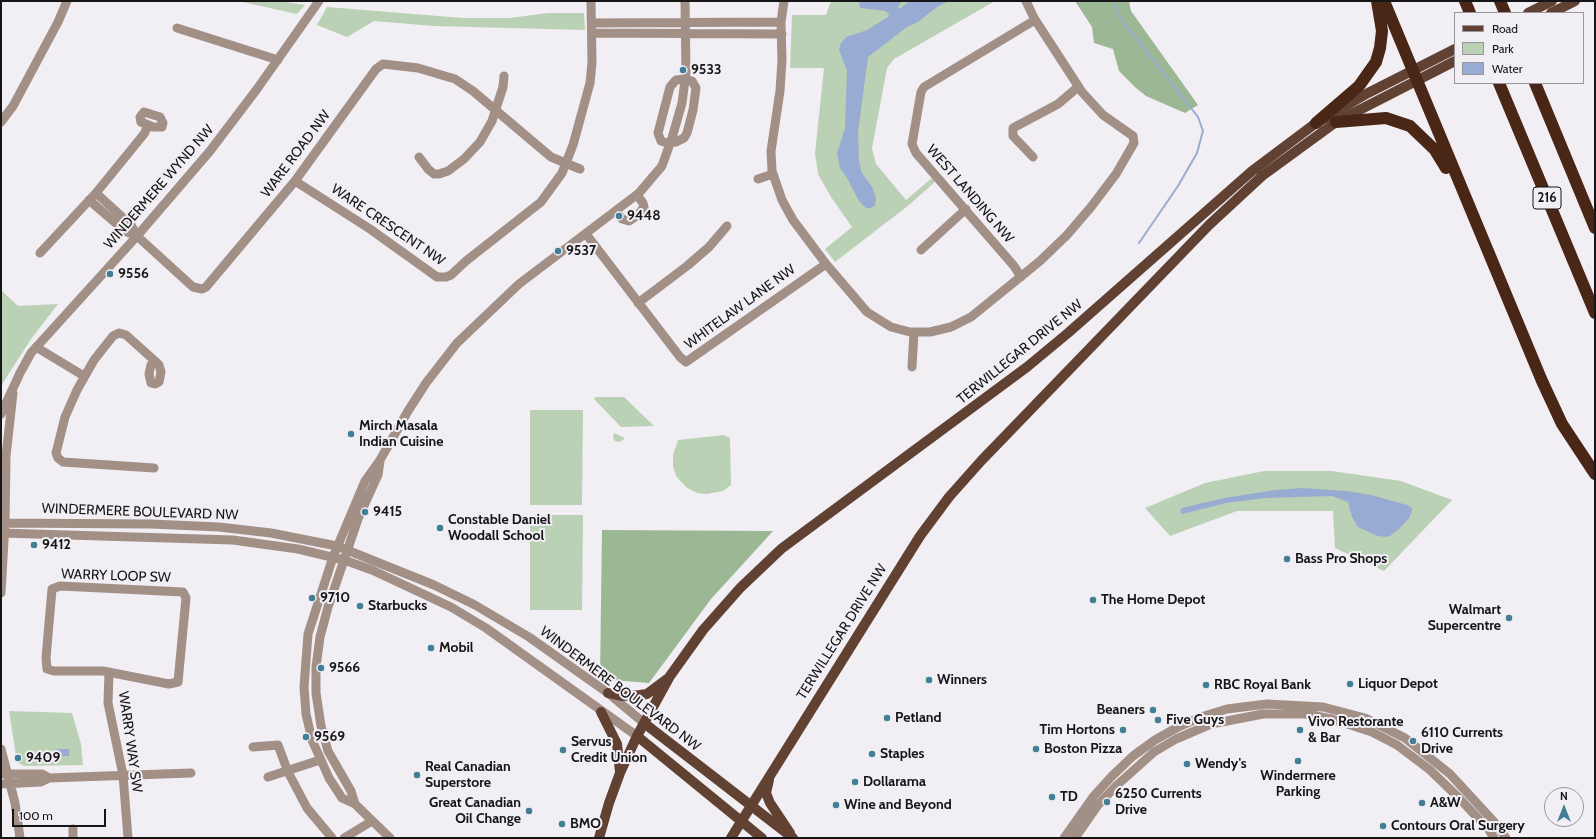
<!DOCTYPE html>
<style>
body{margin:0}
#map{position:relative;width:1596px;height:839px;overflow:hidden;background:#f1eef4;font-family:Cabin,sans-serif}
canvas{display:block}
.frame{position:absolute;inset:0;border:2px solid #161517;pointer-events:none}
.legend{position:absolute;left:1454px;top:12px;width:130px;height:72px;box-sizing:border-box;background:#f1eef4;border:1px solid #99979c;margin:0;padding:5px 7px;list-style:none;font-size:12px;color:#161517}
.legend li{display:flex;align-items:center;gap:8px;height:20px}
.legend b{width:20px;border:1px solid #99979c}
.north{position:absolute;left:1544px;top:787px;width:40px;height:40px;box-sizing:border-box;background:#f1eef4;border:1px solid #99979c;border-radius:50%;rotate:0deg;font-size:11px;font-weight:700;line-height:16px;text-align:center;color:#161517}
.north::after{content:'';display:block;margin:auto;width:14px;height:18px;background:#427e95;clip-path:polygon(50% 0,100% 100%,50% 72%,0 100%)}
.scale{position:absolute;left:12px;top:809px;width:94px;height:18px;box-sizing:border-box;border:2px solid #161517;border-top:0;padding-left:5px;font-size:12px;line-height:14px;white-space:nowrap;color:#161517;-webkit-text-stroke:3px #f1eef4;paint-order:stroke}
</style>
<div id="map">
<canvas width="1596" height="839"></canvas>
<div class="frame"></div>
<ul class="legend">
<li><b style="height:5px;background:#614132"></b>Road</li>
<li><b style="height:11px;background:#bbd1b5"></b>Park</li>
<li><b style="height:11px;background:#98abd2"></b>Water</li>
</ul>
<div class="north">N</div>
<div class="scale">100 m</div>
</div>
<script>
const ctx = document.querySelector('canvas').getContext('2d');
ctx.lineJoin = 'round';
function paint(path, color) { ctx.fillStyle = color; ctx.fill(path, 'evenodd'); }
const poly = rows => new Path2D(rows.map(r => 'M' + r).join(''));
function stroke(path, color, width, dash) { ctx.strokeStyle = color; ctx.lineWidth = width; ctx.lineCap = dash ? 'butt' : 'round'; ctx.setLineDash(dash || []); ctx.stroke(path); }
function label(font, color, halo, rows, align = 'center') {
  ctx.font = font + ' Cabin,sans-serif'; ctx.lineWidth = 4; ctx.setLineDash([]); ctx.textBaseline = 'middle'; ctx.strokeStyle = halo; ctx.fillStyle = color; for (const [text, x, y, turn = 0] of rows) {
    ctx.save(); ctx.translate(x, y); ctx.rotate((+turn || 0) * Math.PI / 180); ctx.textAlign = isNaN(turn) ? turn : align; if (halo) ctx.strokeText(text, 0, 0); ctx.fillText(text, 0, 0); ctx.restore();
  }
}
paint(poly([
 [238,1,279,1,305,5,297,14],
 [831,1,995,1,894,59,887,68,872,148,876,164,906,200,932,178,935,182,909,205,835,262,825,249,852,227,831,197,818,174,815,153,824,68,790,68,792,15,826,15],
 [327,7,463,18,510,18,548,13,584,13,585,30,434,26,374,21,347,37,317,25],
 [1,290,18,306,58,304,31,339,1,386],
 [595,397,624,397,654,426,621,427,594,399],
 [530,410,583,410,582,505,530,505],
 [614,433,625,438,623,440,619,442,615,441,613,437],
 [724,435,730,438,731,485,723,491,707,494,697,493,687,488,676,476,673,466,673,455,678,440],
 [1264,471,1332,471,1401,481,1452,500,1384,571,1335,548,1333,511,1237,511,1170,536,1145,508,1205,483],
 [530,515,583,515,582,610,530,610],
 [9,711,72,713,81,744,83,765,24,766,17,762]
]), '#bbd1b5');
paint(poly([
 [1075,1,1129,1,1131,11,1198,105,1185,113,1146,96,1136,88,1119,71,1113,49,1094,43,1092,27],
 [602,530,773,531,711,599,649,683,600,679]
]), '#9bb793');
paint(poly([
 [859,1,902,1,898,7,900,9,909,1,949,1,937,7,918,22,907,27,868,57,858,132,859,162,862,173,872,187,876,198,875,205,871,208,866,208,859,201,847,178,840,168,837,153,845,128,847,71,839,50,841,43,846,37,867,30,888,17,889,14,885,11,860,8],
 [1302,488,1347,491,1371,495,1407,505,1412,508,1412,511,1409,518,1400,528,1390,536,1386,537,1378,536,1358,527,1352,517,1348,502,1332,496,1265,498,1226,503,1182,514,1180,511,1182,508,1224,498,1275,490],
 [55,749,69,749,69,756,56,756]
]), '#98abd2');
stroke(poly([
 [1114,1,1117,14,1198,117,1203,131,1197,153,1178,186,1139,243]
]), '#98abd2', 2);
stroke(poly([
 [784,1,781,22,782,60,780,91,771,151,772,171,782,200,793,220,826,264,867,312,891,327,910,332,930,332,951,327,971,317,1040,261,1067,235,1091,207,1116,174,1134,143,1133,136,1103,115,1082,92,1034,18,1026,1],
 [592,23,781,22],
 [177,28,278,60],
 [592,33,782,34],
 [685,79,692,81,696,88,693,110,687,133,684,138,676,142,667,143,661,141,658,133,670,87,676,80,685,79],
 [144,112,160,117,163,123,162,127,153,127,141,122,140,117,144,112],
 [1,122,13,106,58,22,67,1],
 [419,157,428,169,434,174,439,174,448,171,464,159,480,142,492,121,503,87,504,76],
 [1033,157,1013,136,1013,128,1058,104,1078,87],
 [758,179,773,174],
 [295,181,370,229,437,277,446,277,451,275,466,261,541,202,562,173,573,145,590,83,592,63,591,1],
 [96,193,131,225,137,236,193,287,202,289,206,287,295,181,376,69,383,64,418,68,455,79,473,91,551,157,580,169],
 [89,200,125,231,137,236],
 [616,211,622,219,629,221,638,215,644,207,643,203,637,195],
 [586,234,680,357,686,362,826,264],
 [921,250,966,209],
 [40,253,96,193,144,134,148,126],
 [1021,277,1014,266,916,153,912,144,921,92,924,87,1035,20],
 [638,303,687,266,709,247,727,226],
 [36,347,84,376],
 [912,367,914,332],
 [1,414,20,373,31,353,137,236,210,151,257,89,319,1],
 [154,468,63,462,58,458,56,453,65,417,77,390,94,360,113,336,119,333,126,335,155,361,151,365,149,374,151,383,155,384,159,382,161,372,159,365,155,361],
 [1,523,151,524,219,527,271,533,337,546,434,585,475,605,529,637,608,693,644,723],
 [1,533,233,540,298,549,344,560,372,570,451,607,486,628,637,736],
 [60,586,183,592,186,598,178,682,169,684,103,671,54,671,47,669,46,658,52,589,60,586],
 [1,593,5,523,6,456,13,393],
 [109,673,108,703,123,775,128,838],
 [253,747,278,745,288,772,307,808,332,838],
 [1,749,15,803,20,838],
 [1,774,42,774,49,778],
 [268,777,320,760],
 [1,784,41,782,49,778,191,773],
 [355,804,351,791,328,751,321,726,316,693,316,667,320,637,328,607,358,519,378,475,380,461],
 [73,838,73,829],
 [344,838,372,821],
 [390,838,355,804,342,798,329,778,312,740,306,714,304,687,308,634,333,557,365,481,380,460,408,411,426,383,457,343,519,284,639,193,662,166,672,138,682,103,686,73,685,1],
 [1064,838,1093,797,1112,776,1133,756,1155,740,1178,727,1201,717,1227,709,1267,704,1323,707,1365,718,1405,738,1450,774,1496,824,1506,838],
 [1075,838,1098,805,1116,786,1154,752,1176,739,1211,724,1263,714,1305,714,1332,719,1372,732,1397,745,1430,770,1459,798,1489,830,1494,838]
]), '#a28f86', 9);
stroke(poly([
 [1528,13,1552,1],
 [1551,13,1575,1],
 [608,693,621,696,640,695,647,694,667,679],
 [601,712,617,744,620,772],
 [644,723,793,838],
 [637,736,762,838],
 [769,780,766,793,770,803,790,833],
 [599,838,609,803,620,773,637,736,670,676,703,630,741,587,781,549,1027,367,1068,333,1252,171,1316,123,1368,93,1455,49],
 [731,838,920,536,949,497,981,461,1209,225,1262,176,1336,122,1455,61]
]), '#614132', 10);
stroke(poly([
 [1384,1,1542,381,1562,424,1595,474],
 [1465,1,1470,13],
 [1500,1,1505,13],
 [1499,83,1595,313],
 [1535,83,1595,228],
 [1336,122,1386,118,1410,126,1435,150,1446,168],
 [1316,123,1359,86,1376,62,1380,48,1382,31,1377,1]
]), '#492615', 12);
for (const [x, y, r, color] of [
 [683,70,4,"#427e95"],
 [619,216,4,"#427e95"],
 [558,251,4,"#427e95"],
 [110,274,4,"#427e95"],
 [351,434,4,"#427e95"],
 [365,512,4,"#427e95"],
 [440,528,4,"#427e95"],
 [34,545,4,"#427e95"],
 [1287,559,4,"#427e95"],
 [312,598,4,"#427e95"],
 [1093,600,4,"#427e95"],
 [360,606,4,"#427e95"],
 [1509,618,4,"#427e95"],
 [431,648,4,"#427e95"],
 [321,668,4,"#427e95"],
 [929,680,4,"#427e95"],
 [1350,684,4,"#427e95"],
 [1206,685,4,"#427e95"],
 [1153,710,4,"#427e95"],
 [887,718,4,"#427e95"],
 [1158,720,4,"#427e95"],
 [1123,730,4,"#427e95"],
 [1300,730,4,"#427e95"],
 [306,737,4,"#427e95"],
 [1413,741,4,"#427e95"],
 [1036,749,4,"#427e95"],
 [563,750,4,"#427e95"],
 [872,754,4,"#427e95"],
 [18,758,4,"#427e95"],
 [1298,761,4,"#427e95"],
 [1187,764,4,"#427e95"],
 [417,775,4,"#427e95"],
 [855,782,4,"#427e95"],
 [1052,797,4,"#427e95"],
 [1107,802,4,"#427e95"],
 [1422,803,4,"#427e95"],
 [836,805,4,"#427e95"],
 [529,811,4,"#427e95"],
 [562,824,4,"#427e95"],
 [1383,826,4,"#427e95"]
]) { const dot = new Path2D(); dot.arc(x, y, r, 0, 2 * Math.PI); ctx.fillStyle = color; ctx.fill(dot); stroke(dot, '#f1eef4', 1.5); }
for (const [x, y, w] of [
 [1547,198,28]
]) { const box = new Path2D(); box.roundRect(x - w / 2, y - 11, w, 22, 3); ctx.fillStyle = '#f1eef4'; ctx.fill(box); stroke(box, '#161517', 1); }
label('bold 13px', '#161517', null, [
 ["216",1547,198]
]);
label('bold 14px', '#161517', '#f1eef4', [
 ["9533",691,70],
 ["9448",627,216],
 ["9537",566,251],
 ["9556",118,274],
 ["Mirch Masala",359,426],
 ["Indian Cuisine",359,442],
 ["9415",373,512],
 ["Constable Daniel",448,520],
 ["Woodall School",448,536],
 ["9412",42,545],
 ["Bass Pro Shops",1295,559],
 ["9710",320,598],
 ["The Home Depot",1101,600],
 ["Starbucks",368,606],
 ["Walmart",1501,610,"right"],
 ["Supercentre",1501,626,"right"],
 ["Mobil",439,648],
 ["9566",329,668],
 ["Winners",937,680],
 ["Liquor Depot",1358,684],
 ["RBC Royal Bank",1214,685],
 ["Beaners",1145,710,"right"],
 ["Petland",895,718],
 ["Five Guys",1166,720],
 ["Vivo Restorante",1308,722],
 ["& Bar",1308,738],
 ["Tim Hortons",1115,730,"right"],
 ["6110 Currents",1421,733],
 ["Drive",1421,749],
 ["9569",314,737],
 ["Servus",571,742],
 ["Credit Union",571,758],
 ["Boston Pizza",1044,749],
 ["Staples",880,754],
 ["9409",26,758],
 ["Wendy's",1195,764],
 ["Real Canadian",425,767],
 ["Superstore",425,783],
 ["Windermere",1298,776,"center"],
 ["Parking",1298,792,"center"],
 ["Dollarama",863,782],
 ["6250 Currents",1115,794],
 ["Drive",1115,810],
 ["TD",1060,797],
 ["Great Canadian",521,803,"right"],
 ["Oil Change",521,819,"right"],
 ["A&W",1430,803],
 ["Wine and Beyond",844,805],
 ["BMO",570,824],
 ["Contours Oral Surgery",1391,826]
], 'left');
label('14px', '#161517', '#f1eef4', [
 ["WARE ROAD NW",296,154,-53],
 ["WINDERMERE WYND NW",159,187,-49],
 ["WEST LANDING NW",970,194,49],
 ["WARE CRESCENT NW",388,225,34],
 ["WHITELAW LANE NW",740,307,-36],
 ["TERWILLEGAR DRIVE NW",1020,352,-39],
 ["WINDERMERE BOULEVARD NW",140,512,2],
 ["WARRY LOOP SW",116,576,2],
 ["TERWILLEGAR DRIVE NW",842,632,-58],
 ["WINDERMERE BOULEVARD NW",620,689,37],
 ["WARRY WAY SW",130,742,82]
]);
</script>
